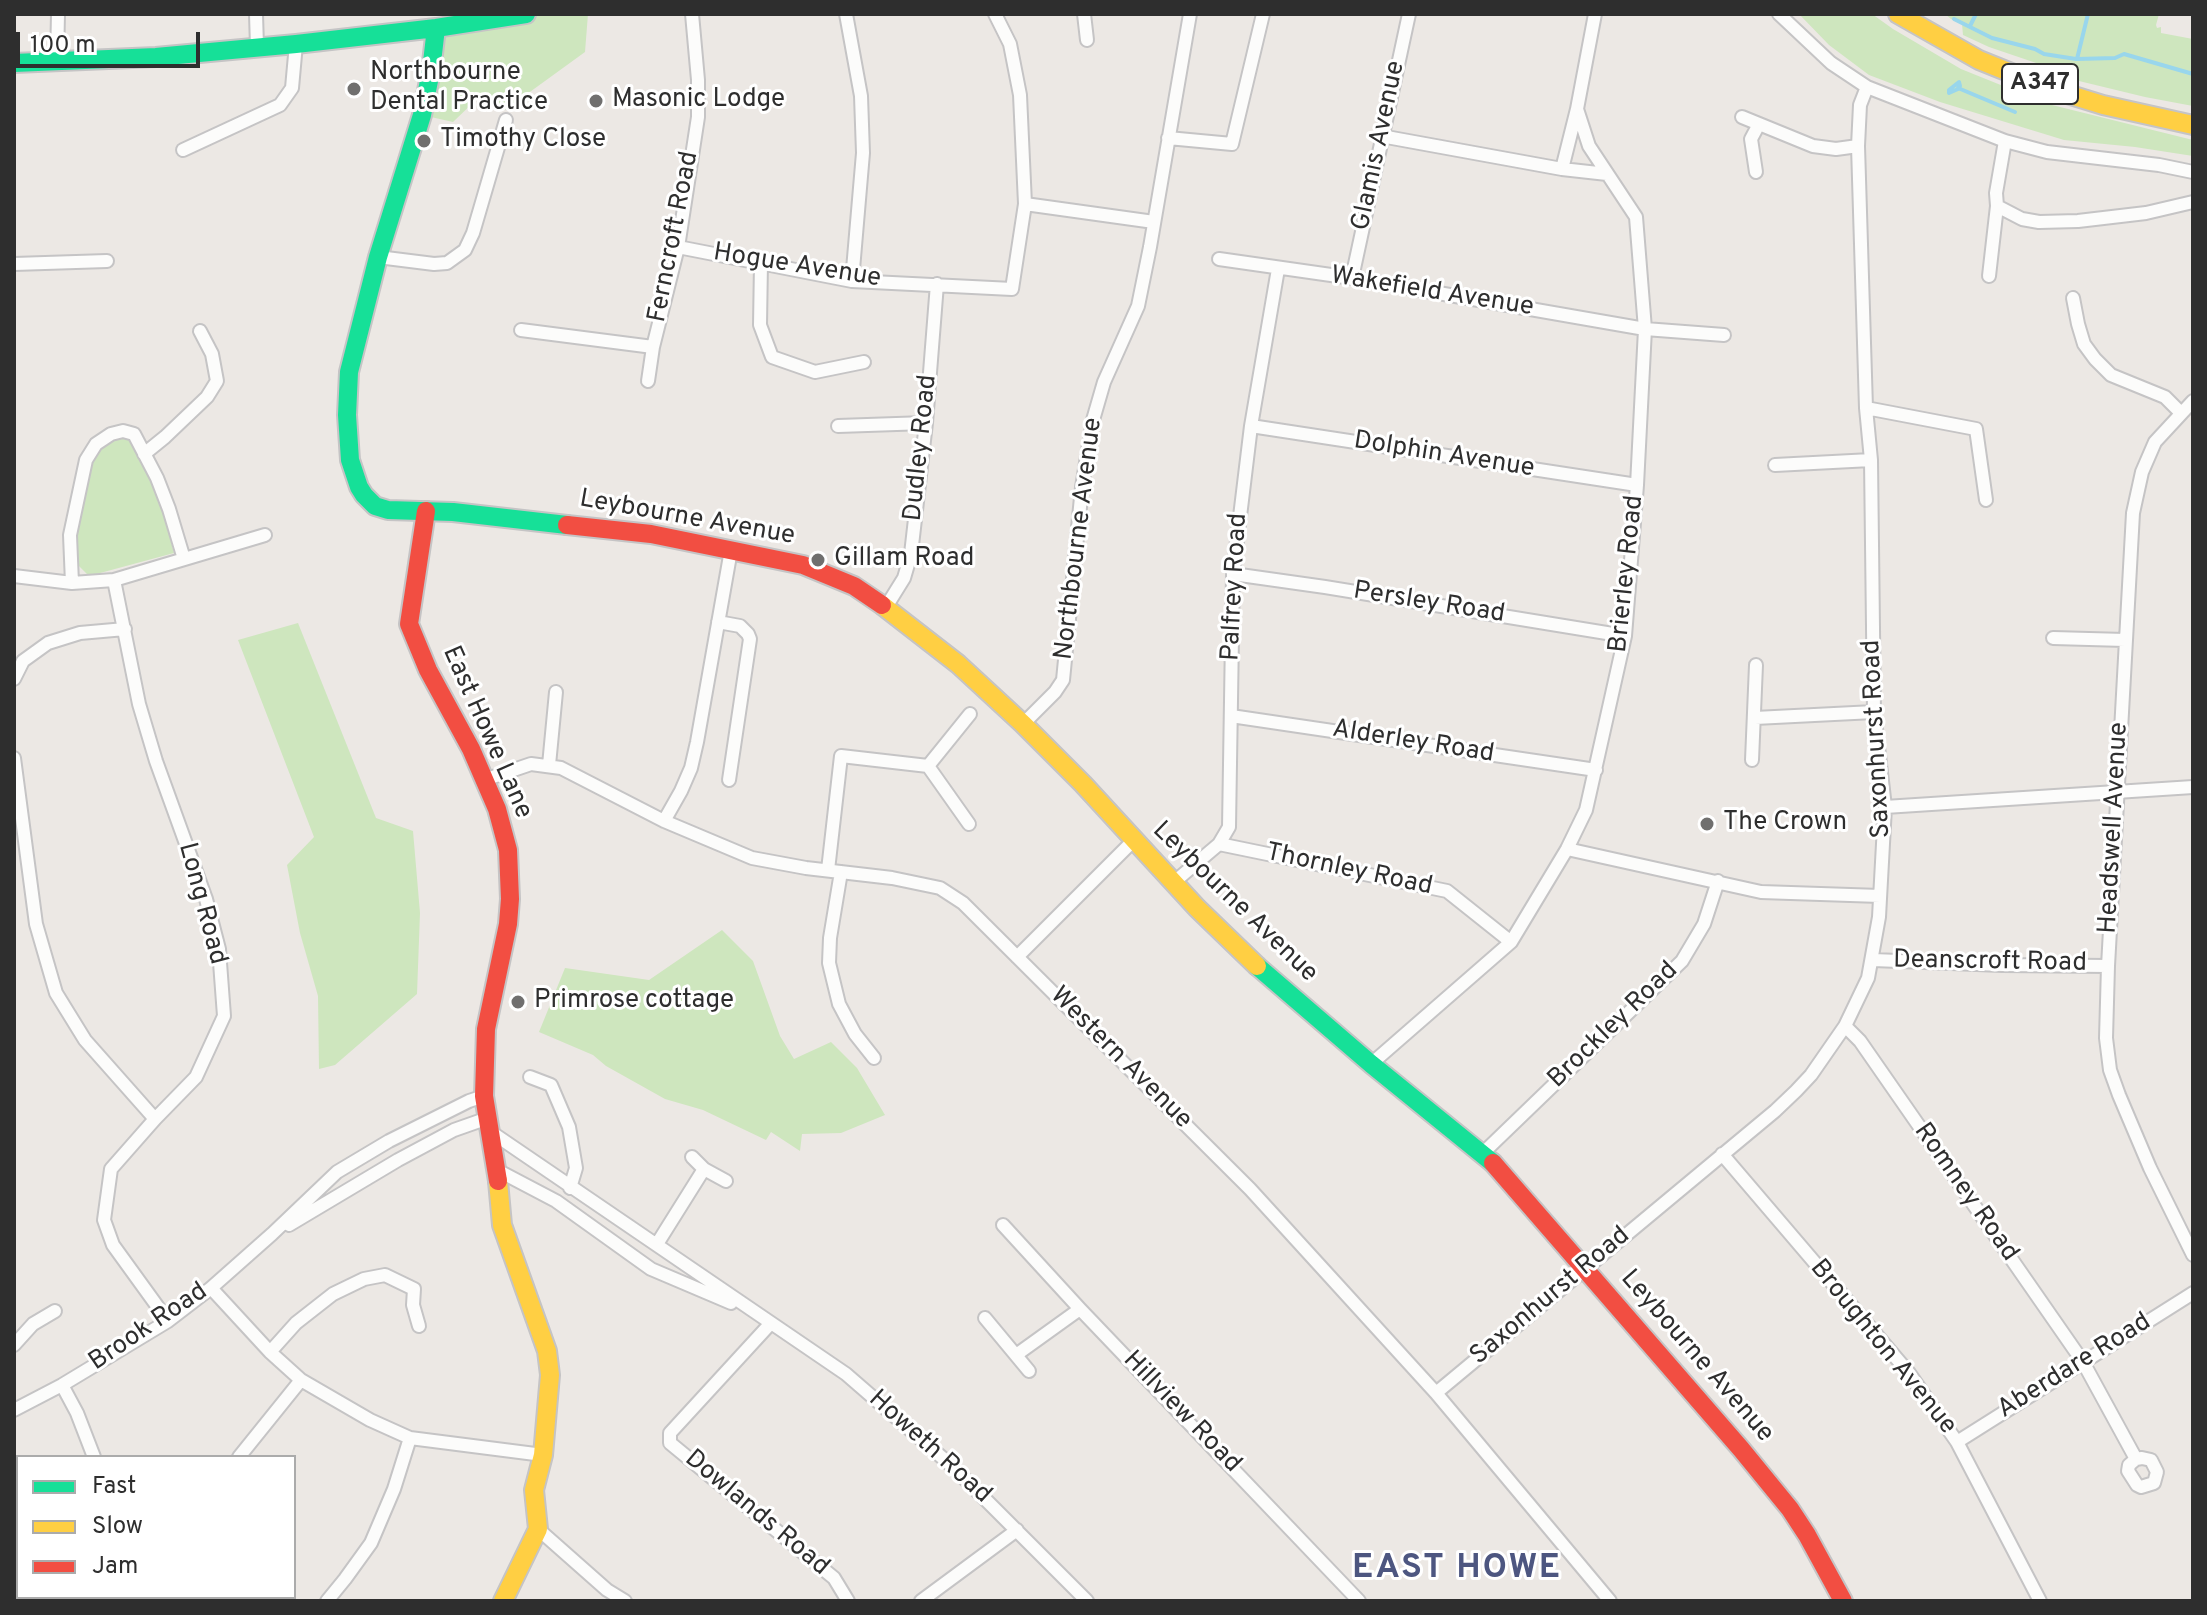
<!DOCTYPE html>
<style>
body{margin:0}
#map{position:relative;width:2207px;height:1615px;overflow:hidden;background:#ece8e4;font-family:Overpass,sans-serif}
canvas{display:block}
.frame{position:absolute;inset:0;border:16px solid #2e2e2e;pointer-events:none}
.legend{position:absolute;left:16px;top:1455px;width:280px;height:144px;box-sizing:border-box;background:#fff;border:2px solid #ababab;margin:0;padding:10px 14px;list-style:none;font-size:24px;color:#2e2e2e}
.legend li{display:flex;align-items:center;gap:16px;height:40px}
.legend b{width:40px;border:2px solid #ababab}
.scale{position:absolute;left:16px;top:32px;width:184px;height:36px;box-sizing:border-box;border:4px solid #2e2e2e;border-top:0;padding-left:10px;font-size:24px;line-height:28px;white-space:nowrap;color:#2e2e2e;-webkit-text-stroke:6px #fff;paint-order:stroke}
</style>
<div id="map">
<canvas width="2207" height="1615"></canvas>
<div class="frame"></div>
<ul class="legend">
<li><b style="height:10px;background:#16e098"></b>Fast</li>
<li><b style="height:10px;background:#ffcf43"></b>Slow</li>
<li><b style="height:10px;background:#f24e42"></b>Jam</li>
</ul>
<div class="scale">100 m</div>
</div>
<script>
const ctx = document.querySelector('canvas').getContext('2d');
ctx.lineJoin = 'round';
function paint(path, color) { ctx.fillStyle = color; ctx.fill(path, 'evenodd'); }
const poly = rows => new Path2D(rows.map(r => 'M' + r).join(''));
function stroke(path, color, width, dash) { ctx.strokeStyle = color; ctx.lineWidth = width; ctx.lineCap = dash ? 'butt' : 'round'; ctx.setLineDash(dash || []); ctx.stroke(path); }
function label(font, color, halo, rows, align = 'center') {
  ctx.font = font + ' Overpass,sans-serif'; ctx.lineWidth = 6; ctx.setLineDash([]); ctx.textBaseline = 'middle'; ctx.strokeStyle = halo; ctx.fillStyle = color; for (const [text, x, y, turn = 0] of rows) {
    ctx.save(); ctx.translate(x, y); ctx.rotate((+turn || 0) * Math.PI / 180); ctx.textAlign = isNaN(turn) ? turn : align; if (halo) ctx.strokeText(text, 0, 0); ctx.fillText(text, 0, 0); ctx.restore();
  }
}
paint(poly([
 [526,14,588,14,585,52,505,110,477,99,453,122,422,115,436,28],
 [1799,14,1872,14,1893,29,1961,69,2048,104,2193,140,2193,156,2135,147,2064,140,1940,102,1869,75,1829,45],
 [1945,14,2159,14,2156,25,2157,28,2161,27,2161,33,2193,39,2193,106,2145,97,2079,81,2042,65,1989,47,1963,35,1962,24,1951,19],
 [124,435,132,439,158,492,174,553,89,576,78,565,75,539,92,458,96,449,112,439],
 [298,623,376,818,413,831,420,913,417,994,335,1065,319,1069,318,996,300,933,287,865,314,837,238,640],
 [722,930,753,961,780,1036,794,1059,831,1042,857,1068,885,1115,841,1133,802,1134,800,1151,771,1132,766,1140,703,1110,665,1099,606,1066,593,1055,539,1032,565,968,649,980]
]), '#cee6be');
stroke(poly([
 [2088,14,2077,59,2115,58,2124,54,2193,74],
 [1954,19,1992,38,2035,49,2044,54,2076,59],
 [1970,26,1976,14],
 [1958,89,1949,93,1949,90,1959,82,1960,86,1958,88,2015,112]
]), '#99d6ec', 4);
const street = poly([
 [256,14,257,47],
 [846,14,861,96,863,153,852,281],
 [1084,14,1087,40],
 [1779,14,1831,63,1867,87,2005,141,2047,152,2159,165,2193,172],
 [57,60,58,14],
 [1742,117,1813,146,1836,149,1858,146],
 [1381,136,1562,169,1577,109],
 [1168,138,1232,144,1263,14],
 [183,150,280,105,292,88,296,44],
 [1562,169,1607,174],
 [1756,172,1751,139,1759,124],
 [1025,204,1154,222],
 [1997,206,2022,219,2039,222,2078,221,2146,213,2193,202],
 [678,247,852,281,1012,289,1025,204,1020,95,1010,44,995,14],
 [378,257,434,264,447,263,465,250,473,233,506,120],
 [1219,259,1352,278,1645,329,1724,335],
 [761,263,760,325,772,357,815,372,864,362],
 [14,264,107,261],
 [1989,276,1997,206,1996,193,2005,141],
 [1352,278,1409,14],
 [2073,298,2078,324,2084,344,2095,359,2111,375,2165,397,2181,413],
 [521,330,653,347],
 [648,381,653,347,678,247,698,117,698,80,692,14],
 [2193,401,2155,442,2142,472,2133,513,2108,966,2106,1038,2110,1070,2119,1095,2150,1168,2193,1255],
 [1866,408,1976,429,1986,500],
 [838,426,926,423],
 [1251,426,1637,485],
 [144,454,165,437,207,397,217,381,212,354,200,331],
 [1775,465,1871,460],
 [1233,574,1325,587,1625,636],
 [14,576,72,583,114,580,265,535],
 [114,580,139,704,156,761,206,899,219,949,224,1016,196,1077,155,1119,111,1169,104,1220,113,1245,168,1321],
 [72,583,70,535,86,460,96,444,111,434,123,431,134,434,157,478,169,509,184,559],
 [886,607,904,578,911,554,926,423,937,284],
 [718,622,740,626,748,634,750,639,729,780],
 [2053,638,2125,640],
 [14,679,23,661,48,643,80,633,125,629],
 [1231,716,1596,770],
 [1755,718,1874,712],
 [1023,724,1055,692,1063,680,1082,487,1093,420,1104,382,1138,306,1150,247,1190,14],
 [14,758,36,924,56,993,85,1040,155,1119],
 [1752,760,1756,665],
 [549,765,556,692],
 [928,766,969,824],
 [484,780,531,764,561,768,664,821,752,858,806,868,892,878,940,888,963,903,1250,1189,1436,1393,1610,1601],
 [1885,807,2193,787],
 [664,821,681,791,691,768,697,742,731,550],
 [1219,844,1447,891,1511,942],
 [1567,849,1761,892,1880,896],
 [828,870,841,756,928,766,970,714],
 [841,872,830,938,829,963,839,1004,855,1034,874,1058],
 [1173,883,1219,844,1229,827,1233,574,1251,426,1278,269],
 [1017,957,1133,841],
 [1873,960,2002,965,2108,966],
 [1845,1026,1860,1041,2083,1362,2136,1459,2142,1458,2151,1460,2157,1472,2154,1483,2141,1487,2137,1485,2128,1471,2129,1465,2136,1459],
 [1371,1064,1511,942,1567,849,1586,810,1625,636,1637,485,1645,329,1636,217,1589,146,1577,109,1595,14],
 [530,1077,551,1085,569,1127,576,1168,570,1188],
 [491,1132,846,1374,953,1467,1087,1601],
 [1483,1153,1682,961,1704,924,1718,881],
 [1722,1154,1909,1373,1957,1442,2040,1601],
 [704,1169,726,1181],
 [497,1170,556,1201,651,1269,731,1303],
 [289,1225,398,1160,454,1130,488,1118],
 [1003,1225,1080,1309,1359,1601],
 [657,1244,704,1169,692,1157],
 [211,1288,270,1352,301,1380,370,1420,410,1438,543,1455],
 [985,1318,1029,1371],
 [771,1323,670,1433,670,1443,834,1578,848,1601],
 [14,1345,33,1324,55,1311],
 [270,1352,296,1323,333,1294,364,1279,385,1275,414,1289,413,1305,419,1326],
 [1016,1355,1080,1309],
 [62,1385,77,1413,94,1457],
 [1436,1393,1775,1111,1796,1091,1811,1075,1845,1026,1868,978,1879,917,1885,807,1874,712,1871,460,1866,408,1858,146,1860,105,1867,87],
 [14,1410,62,1385,168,1321,211,1288,272,1234,337,1172,389,1141,469,1101,484,1096],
 [1957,1442,2193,1293],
 [239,1457,301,1380],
 [538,1529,607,1590,625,1601],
 [155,1597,155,1601],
 [64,1601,70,1599],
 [327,1601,345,1579,371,1543,394,1489,410,1438],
 [921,1601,1017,1530]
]);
const fast = poly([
 [436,28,431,71,422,115,378,257,349,372,347,415,350,460,359,487,364,495,375,506,388,510,453,512,567,525],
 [14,63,156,57,296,44,436,28,526,14],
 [1257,966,1371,1064,1493,1163]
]);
const slow = poly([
 [1898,14,1979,60,2051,89,2103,105,2193,125],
 [882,605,958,664,1023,724,1083,784,1197,908,1257,966],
 [498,1181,502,1225,547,1351,550,1375,543,1455,534,1490,538,1529,503,1601]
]);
const jam = poly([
 [426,511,409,624,428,670,471,749,497,809,508,850,510,899,508,924,486,1029,484,1096,498,1181],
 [567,525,651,534,803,565,854,586,882,605],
 [1493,1163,1741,1449,1790,1509,1807,1535,1843,1601]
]);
stroke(street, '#c5c4c5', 16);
stroke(fast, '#c5c4c5', 22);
stroke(slow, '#c5c4c5', 22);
stroke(jam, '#c5c4c5', 22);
stroke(street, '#fcfcfb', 12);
stroke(fast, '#16e098', 18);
stroke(slow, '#ffcf43', 18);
stroke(jam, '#f24e42', 18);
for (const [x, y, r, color] of [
 [354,89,8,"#706f6e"],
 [596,101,8,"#706f6e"],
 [424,141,8,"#706f6e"],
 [818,560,8,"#706f6e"],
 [1707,824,8,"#706f6e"],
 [518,1002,8,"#706f6e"]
]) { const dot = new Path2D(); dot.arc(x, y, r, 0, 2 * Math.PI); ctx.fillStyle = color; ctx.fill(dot); stroke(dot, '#fff', 3); }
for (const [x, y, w] of [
 [2040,84,76]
]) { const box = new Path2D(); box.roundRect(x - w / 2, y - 20, w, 40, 6); ctx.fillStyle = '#fff'; ctx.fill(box); stroke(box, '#2e2e2e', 2); }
label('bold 24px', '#2e2e2e', null, [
 ["A347",2040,84]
]);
label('26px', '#2e2e2e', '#fff', [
 ["Northbourne",370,74],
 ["Dental Practice",370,104],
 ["Masonic Lodge",612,101],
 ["Timothy Close",440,141],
 ["Gillam Road",834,560],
 ["The Crown",1723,824],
 ["Primrose cottage",534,1002]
], 'left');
label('26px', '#2e2e2e', '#fff', [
 ["Glamis Avenue",1380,146,-78],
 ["Ferncroft Road",675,237,-79],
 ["Hogue Avenue",797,267,9],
 ["Wakefield Avenue",1432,293,9],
 ["Dudley Road",922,448,-84],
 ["Dolphin Avenue",1444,456,9],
 ["Leybourne Avenue",687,519,10],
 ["Northbourne Avenue",1080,539,-83],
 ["Brierley Road",1628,574,-84],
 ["Palfrey Road",1236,587,-87],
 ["Persley Road",1429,604,9],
 ["East Howe Lane",486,733,66],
 ["Saxonhurst Road",1878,739,-93],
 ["Alderley Road",1413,743,9],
 ["Headswell Avenue",2115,828,-87],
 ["Thornley Road",1349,871,12],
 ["Leybourne Avenue",1234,903,44],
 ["Long Road",201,904,75],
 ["Deanscroft Road",1990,963,1],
 ["Brockley Road",1614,1026,-44],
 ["Western Avenue",1120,1059,45],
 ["Romney Road",1965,1193,55],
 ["Saxonhurst Road",1551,1297,-40],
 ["Brook Road",149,1328,-34],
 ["Broughton Avenue",1882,1348,51],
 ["Leybourne Avenue",1696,1357,49],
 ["Aberdare Road",2075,1367,-32],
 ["Hillview Road",1181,1413,46],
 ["Howeth Road",929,1448,42],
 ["Dowlands Road",756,1514,40]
]);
ctx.letterSpacing = '2px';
label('bold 34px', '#4d5680', '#fff', [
 ["EAST HOWE",1457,1570]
]);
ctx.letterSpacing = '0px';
</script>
